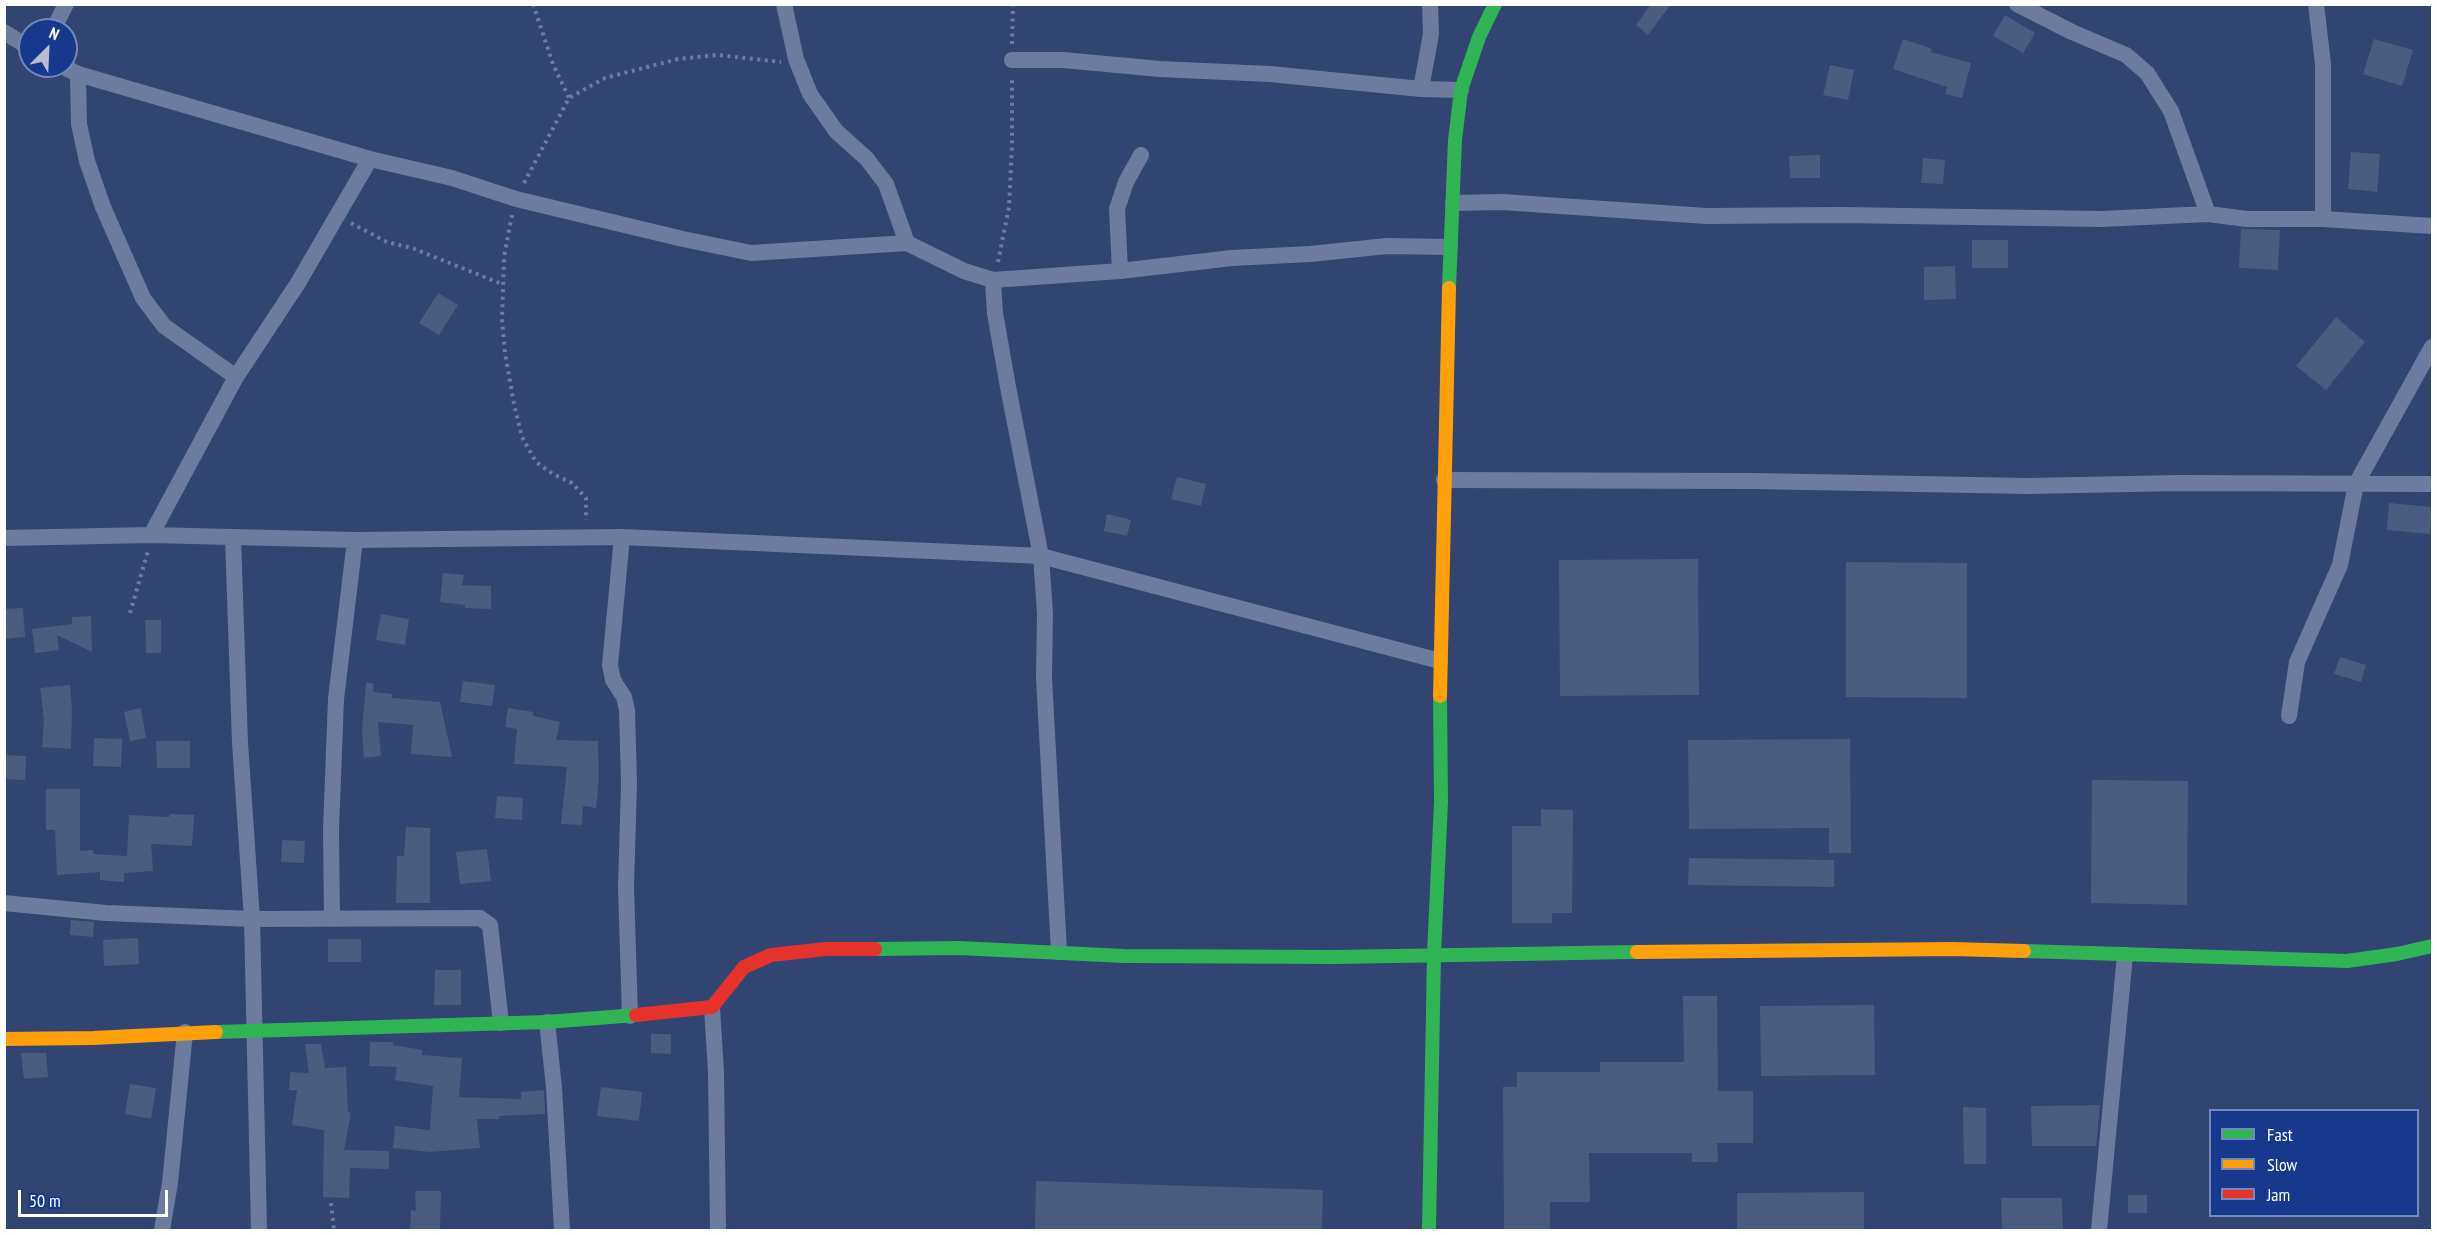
<!DOCTYPE html>
<style>
body{margin:0}
#map{position:relative;width:2437px;height:1235px;overflow:hidden;background:#314472;font-family:"PT Sans Narrow",sans-serif}
canvas{display:block}
.frame{position:absolute;inset:0;border:6px solid #fff;pointer-events:none}
.legend{position:absolute;left:2209px;top:1109px;width:210px;height:108px;box-sizing:border-box;background:#16398d;border:2px solid #7388bb;margin:0;padding:8px 10px;list-style:none;font-size:18px;color:#fff}
.legend li{display:flex;align-items:center;gap:12px;height:30px}
.legend b{width:30px;border:2px solid #7388bb}
.north{position:absolute;left:18px;top:18px;width:60px;height:60px;box-sizing:border-box;background:#16398d;border:2px solid #7388bb;border-radius:50%;rotate:24deg;font-size:16px;font-weight:700;line-height:24px;text-align:center;color:#fff}
.north::after{content:'';display:block;margin:auto;width:21px;height:27px;background:#b7bece;clip-path:polygon(50% 0,100% 100%,50% 72%,0 100%)}
.scale{position:absolute;left:18px;top:1190px;width:150px;height:27px;box-sizing:border-box;border:3px solid #fff;border-top:0;padding-left:8px;font-size:18px;line-height:21px;white-space:nowrap;color:#fff;-webkit-text-stroke:4px #16398d;paint-order:stroke}
</style>
<div id="map">
<canvas width="2437" height="1235"></canvas>
<div class="frame"></div>
<ul class="legend">
<li><b style="height:8px;background:#30b455"></b>Fast</li>
<li><b style="height:8px;background:#ff9f0a"></b>Slow</li>
<li><b style="height:8px;background:#e5322d"></b>Jam</li>
</ul>
<div class="north">N</div>
<div class="scale">50 m</div>
</div>
<script>
const ctx = document.querySelector('canvas').getContext('2d');
ctx.lineJoin = 'round';
function paint(path, color) { ctx.fillStyle = color; ctx.fill(path, 'evenodd'); }
const poly = rows => new Path2D(rows.map(r => 'M' + r).join(''));
function stroke(path, color, width, dash) { ctx.strokeStyle = color; ctx.lineWidth = width; ctx.lineCap = dash ? 'butt' : 'round'; ctx.setLineDash(dash || []); ctx.stroke(path); }
paint(poly([
 [1651,4,1671,4,1648,35,1636,25],
 [2005,15,2035,33,2023,53,1993,36],
 [1903,39,1932,49,1931,52,1971,63,1962,98,1945,94,1947,87,1893,69],
 [2374,39,2413,50,2402,86,2363,74],
 [1830,65,1854,70,1848,100,1823,95],
 [2351,152,2380,154,2377,192,2348,189],
 [1820,155,1820,178,1790,178,1789,156],
 [1923,158,1945,160,1943,184,1921,183],
 [2241,229,2280,230,2278,270,2239,268],
 [1972,240,2008,240,2008,268,1972,268],
 [1955,266,1956,299,1924,300,1924,267],
 [438,293,458,305,439,335,419,323],
 [2336,317,2365,342,2326,390,2296,366],
 [1177,477,1206,484,1201,506,1171,499],
 [2389,503,2432,507,2430,534,2387,530],
 [1107,514,1131,520,1127,536,1104,531],
 [1698,559,1699,695,1560,696,1559,560],
 [1846,562,1967,563,1967,698,1846,697],
 [443,573,464,575,462,585,491,586,491,609,465,608,465,605,440,602],
 [23,608,25,637,4,639,4,609],
 [381,614,409,619,405,645,376,640],
 [91,616,92,652,57,635,59,650,35,653,32,629,72,624,72,617],
 [145,620,161,620,161,653,146,653],
 [2340,657,2366,665,2361,682,2334,674],
 [463,681,495,685,492,706,460,702],
 [366,683,373,683,374,692,392,694,392,698,440,702,452,757,411,754,413,725,378,722,381,756,364,758,362,729],
 [70,685,72,709,71,749,42,747,44,720,40,688],
 [141,708,146,738,130,741,124,712],
 [508,708,533,712,533,716,560,722,556,740,598,741,599,779,596,808,583,806,582,825,561,824,567,767,514,764,517,729,505,727],
 [94,738,122,739,121,767,93,766],
 [1850,739,1851,853,1829,853,1829,828,1689,829,1688,740],
 [156,741,190,741,190,768,157,768],
 [4,755,26,756,25,780,4,779],
 [2092,780,2188,781,2187,905,2091,903],
 [46,789,80,789,80,851,93,850,93,854,127,856,129,815,169,817,170,814,194,815,192,846,151,844,153,871,124,873,124,882,100,880,100,872,57,875,55,830,46,830],
 [497,796,523,798,522,820,495,818],
 [1541,809,1573,810,1572,913,1552,913,1552,923,1512,923,1512,826,1541,826],
 [406,827,430,828,430,903,396,903,397,856,404,856],
 [282,840,305,841,304,863,281,862],
 [487,849,491,881,460,884,456,852],
 [1689,858,1834,860,1834,887,1688,885],
 [71,920,94,922,93,937,70,935],
 [138,938,139,964,104,966,103,940],
 [328,939,361,939,361,962,328,962],
 [435,970,461,970,461,1005,434,1005],
 [1683,996,1717,996,1718,1091,1753,1091,1753,1143,1717,1143,1718,1162,1692,1162,1692,1153,1589,1153,1590,1202,1550,1202,1550,1230,1504,1230,1503,1087,1517,1087,1517,1072,1600,1072,1600,1062,1684,1062],
 [1874,1005,1875,1075,1761,1076,1760,1006],
 [651,1034,671,1034,671,1054,651,1053],
 [370,1042,393,1042,393,1045,423,1050,422,1055,462,1058,459,1097,521,1099,521,1092,544,1090,545,1114,499,1116,499,1119,477,1119,480,1148,430,1152,393,1148,395,1126,430,1130,433,1086,395,1080,397,1067,369,1066],
 [305,1044,321,1044,325,1068,346,1067,348,1112,351,1113,344,1150,389,1151,389,1169,350,1168,349,1198,323,1197,324,1130,292,1125,297,1090,289,1090,290,1072,309,1073],
 [21,1053,46,1053,48,1077,24,1079],
 [130,1084,156,1088,151,1119,125,1114],
 [601,1087,642,1092,639,1121,597,1116],
 [2100,1105,2096,1146,2032,1146,2031,1106],
 [1963,1107,1986,1108,1986,1164,1964,1164],
 [1036,1181,1323,1190,1322,1230,1035,1230],
 [415,1191,441,1191,440,1230,410,1230,411,1210,416,1211],
 [1864,1192,1864,1230,1737,1230,1737,1193],
 [2128,1195,2147,1195,2147,1213,2128,1213],
 [2001,1198,2062,1198,2063,1230,2002,1230]
]), '#4c5c81');
stroke(poly([
 [533,4,553,64,569,98],
 [1012,44,1013,4],
 [524,183,569,98,605,78,678,59,718,55,781,62],
 [512,215,504,257,502,320,505,353,514,404,522,437,536,462,553,474,572,483,586,498,586,520],
 [351,223,387,242,412,248,502,284],
 [998,262,1009,207,1012,146,1012,76],
 [130,613,148,551],
 [331,1203,334,1230]
]), '#6d7c9e', 4, [3, 4.5]);
stroke(poly([
 [784,4,796,59,810,94,836,131,867,159,886,184,907,243],
 [2017,4,2072,32,2126,55,2147,73,2171,111,2208,214],
 [2316,4,2323,64,2323,219],
 [53,30,66,4],
 [4,32,30,48],
 [1012,60,1063,60,1160,69,1270,74,1421,89,1461,90],
 [62,66,78,74,370,159,452,178,516,199,683,239,751,253,907,243,964,271,993,280,995,313,1008,387,1041,556,1045,613,1044,678,1059,952],
 [78,74,79,124,87,161,103,207,143,298,164,326,236,377],
 [1421,89,1431,34,1430,4],
 [1453,203,1502,202,1706,216,1840,215,2102,219,2208,214,2247,219,2323,219,2432,226],
 [1120,271,1117,209,1126,182,1141,155],
 [993,280,1120,271,1232,258,1310,254,1387,246,1450,247],
 [1444,480,1752,481,2028,486,2180,483,2432,484],
 [151,535,236,377,298,283,370,159],
 [622,537,610,665,613,680,624,697,627,710,629,784,626,887,630,1016],
 [4,538,151,535,355,540,622,537,1041,556,1440,661],
 [233,538,240,743,252,919,259,1230],
 [2289,716,2297,662,2340,565,2356,484,2432,347],
 [4,903,106,913,252,919,480,918,490,925,501,1023],
 [332,919,331,830,336,699,355,540],
 [712,1007,716,1072,718,1230],
 [547,1022,554,1087,562,1230],
 [162,1230,170,1183,185,1032],
 [2099,1230,2125,955]
]), '#6d7c9e', 16);
stroke(poly([
 [1449,288,1455,140,1461,90,1479,37,1495,4],
 [875,949,959,948,1124,956,1334,957,1637,952],
 [2024,951,2347,961,2397,954,2432,946],
 [216,1032,547,1022,636,1015],
 [1429,1230,1434,954,1441,802,1440,696]
]), '#30b455', 14);
stroke(poly([
 [1440,696,1449,288],
 [1637,952,1953,949,2024,951],
 [4,1039,93,1038,216,1032]
]), '#ff9f0a', 14);
stroke(poly([
 [636,1015,712,1007,744,967,771,955,826,949,875,949]
]), '#e5322d', 14);
</script>
